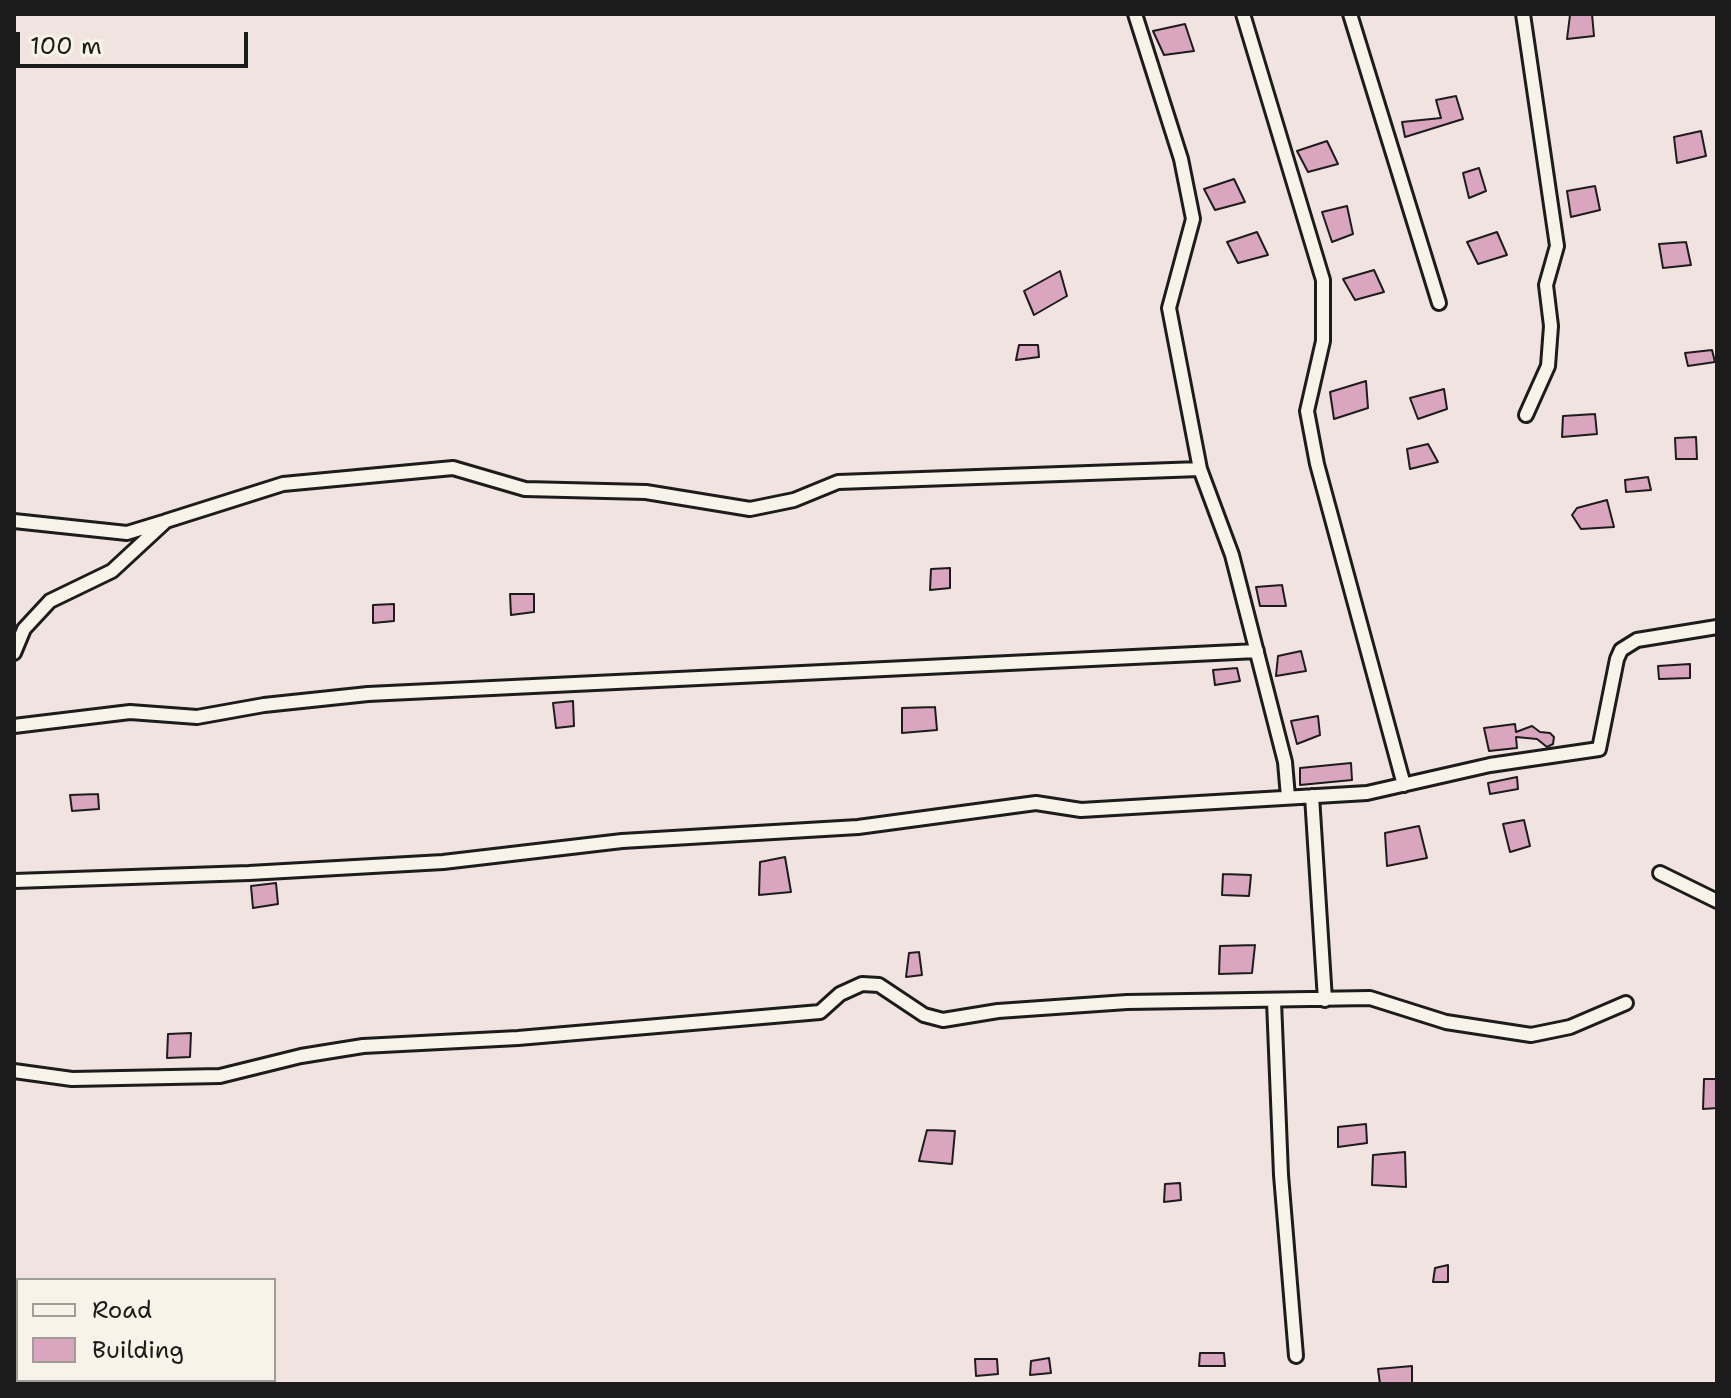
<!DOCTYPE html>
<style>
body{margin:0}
#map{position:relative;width:1731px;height:1398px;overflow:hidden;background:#f1e3e0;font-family:"Shantell Sans",sans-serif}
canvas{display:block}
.frame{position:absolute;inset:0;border:16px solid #1c1c1c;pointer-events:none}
.legend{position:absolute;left:16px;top:1278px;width:260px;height:104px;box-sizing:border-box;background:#f7f3e8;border:2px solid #9f9d96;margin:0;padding:10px 14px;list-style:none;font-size:24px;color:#1c1c1c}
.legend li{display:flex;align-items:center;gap:16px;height:40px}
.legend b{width:40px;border:2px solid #9f9d96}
.scale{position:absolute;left:16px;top:32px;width:232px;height:36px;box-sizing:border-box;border:4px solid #1c1c1c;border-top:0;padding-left:10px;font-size:24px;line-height:28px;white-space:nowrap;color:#1c1c1c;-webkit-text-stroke:6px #f7f3e8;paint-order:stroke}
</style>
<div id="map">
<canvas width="1731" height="1398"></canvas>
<div class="frame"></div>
<ul class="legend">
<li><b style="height:10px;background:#f7f3e8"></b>Road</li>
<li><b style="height:22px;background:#daa5be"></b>Building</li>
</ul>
<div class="scale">100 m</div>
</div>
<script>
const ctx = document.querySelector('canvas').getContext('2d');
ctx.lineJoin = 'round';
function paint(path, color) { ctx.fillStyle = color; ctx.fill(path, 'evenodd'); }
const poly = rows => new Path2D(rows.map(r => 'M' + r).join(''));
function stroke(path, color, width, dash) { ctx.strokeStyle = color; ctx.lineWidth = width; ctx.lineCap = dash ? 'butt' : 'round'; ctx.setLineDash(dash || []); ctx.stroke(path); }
const building = poly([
 [1592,14,1594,36,1567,39,1570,15,1592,14],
 [1185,24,1194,51,1164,55,1153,31,1185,24],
 [1456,96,1463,119,1405,137,1402,122,1441,118,1436,100,1456,96],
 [1701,131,1706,156,1677,163,1674,137,1701,131],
 [1327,141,1338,164,1308,172,1297,151,1327,141],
 [1479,168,1486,191,1469,198,1463,173,1479,168],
 [1234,179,1245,202,1215,210,1204,189,1234,179],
 [1595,186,1600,210,1571,217,1567,191,1595,186],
 [1347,206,1353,234,1332,242,1322,212,1347,206],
 [1257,232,1268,255,1238,263,1227,242,1257,232],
 [1497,232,1507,255,1478,264,1467,242,1497,232],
 [1686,242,1691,265,1663,268,1659,244,1686,242],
 [1374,270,1384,292,1355,300,1343,279,1374,270],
 [1060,271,1067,296,1034,315,1024,291,1060,271],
 [1019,345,1038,345,1039,357,1016,360,1019,345],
 [1712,350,1715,362,1688,366,1685,353,1712,350],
 [1366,381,1368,408,1334,419,1330,392,1366,381],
 [1444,389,1447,409,1418,419,1410,398,1444,389],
 [1595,414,1597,434,1562,437,1563,416,1595,414],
 [1696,437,1697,459,1676,459,1675,438,1696,437],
 [1428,444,1438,462,1410,469,1407,449,1428,444],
 [1648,477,1651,490,1626,492,1625,480,1648,477],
 [1607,500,1614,527,1581,529,1572,515,1577,508,1607,500],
 [950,568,950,588,930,590,931,569,950,568],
 [1282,585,1286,606,1260,606,1256,587,1282,585],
 [510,594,534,594,534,612,511,615,510,594],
 [394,604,394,621,373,623,373,605,394,604],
 [1301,651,1306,671,1276,676,1278,656,1301,651],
 [1690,664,1690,678,1659,679,1658,666,1690,664],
 [1237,668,1240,681,1215,685,1213,670,1237,668],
 [573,701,574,726,556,728,553,703,573,701],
 [935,707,937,730,902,733,902,708,935,707],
 [1318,716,1320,735,1297,744,1291,721,1318,716],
 [1515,724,1516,732,1532,726,1540,732,1550,733,1554,737,1553,744,1547,747,1537,739,1516,737,1517,748,1489,751,1484,728,1515,724],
 [1351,763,1352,780,1300,785,1300,768,1351,763],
 [1517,777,1518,789,1490,794,1488,783,1517,777],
 [98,794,99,809,72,811,70,795,98,794],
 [1524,820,1530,846,1510,852,1503,824,1524,820],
 [1419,826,1427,858,1387,866,1385,833,1419,826],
 [785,857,791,892,759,895,760,862,785,857],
 [1223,874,1251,875,1249,896,1222,895,1223,874],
 [276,883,278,904,253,908,251,886,276,883],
 [1255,945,1252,973,1219,974,1220,946,1255,945],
 [919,952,922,975,906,977,909,953,919,952],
 [191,1033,190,1057,167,1058,168,1034,191,1033],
 [1704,1079,1717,1079,1717,1108,1703,1109,1704,1079],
 [1366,1124,1367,1143,1338,1147,1338,1127,1366,1124],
 [927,1130,955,1131,952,1164,919,1161,927,1130],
 [1405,1152,1406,1187,1372,1185,1373,1155,1405,1152],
 [1180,1183,1181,1200,1164,1202,1165,1184,1180,1183],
 [1448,1265,1448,1282,1433,1282,1435,1268,1448,1265],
 [1200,1353,1224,1353,1225,1366,1199,1366,1200,1353],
 [1049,1358,1051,1373,1030,1375,1031,1361,1049,1358],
 [975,1359,997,1359,998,1374,976,1376,975,1359],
 [1412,1366,1412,1384,1380,1384,1378,1369,1412,1366]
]);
paint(building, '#daa5be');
stroke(building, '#1c1c1c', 2);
const minor = poly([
 [1135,14,1181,159,1193,219,1169,308,1200,469,1232,555,1285,762,1288,797],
 [1243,14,1323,280,1323,341,1307,411,1317,464,1404,785],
 [1350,14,1439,303],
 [1523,14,1557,246,1546,285,1551,326,1548,366,1526,415],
 [14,521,127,533,163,522],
 [14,653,24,629,50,601,112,571,166,521,283,484,453,468,525,489,646,492,750,509,794,500,838,482,1200,469],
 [14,726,130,712,197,717,264,705,368,694,1257,651],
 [1312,796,1325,1000],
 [1660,873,1717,901],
 [14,881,249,873,443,862,622,841,858,827,1036,803,1081,810,1367,793,1490,765,1599,749,1617,659,1621,650,1637,640,1717,627],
 [1274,1001,1281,1175,1296,1356],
 [14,1071,72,1079,220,1076,301,1056,363,1046,518,1038,820,1012,840,994,862,984,879,985,924,1015,943,1020,998,1011,1127,1002,1370,998,1446,1022,1531,1035,1570,1027,1626,1003]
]);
stroke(minor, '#1c1c1c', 18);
stroke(minor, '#f7f3e8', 12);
</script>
